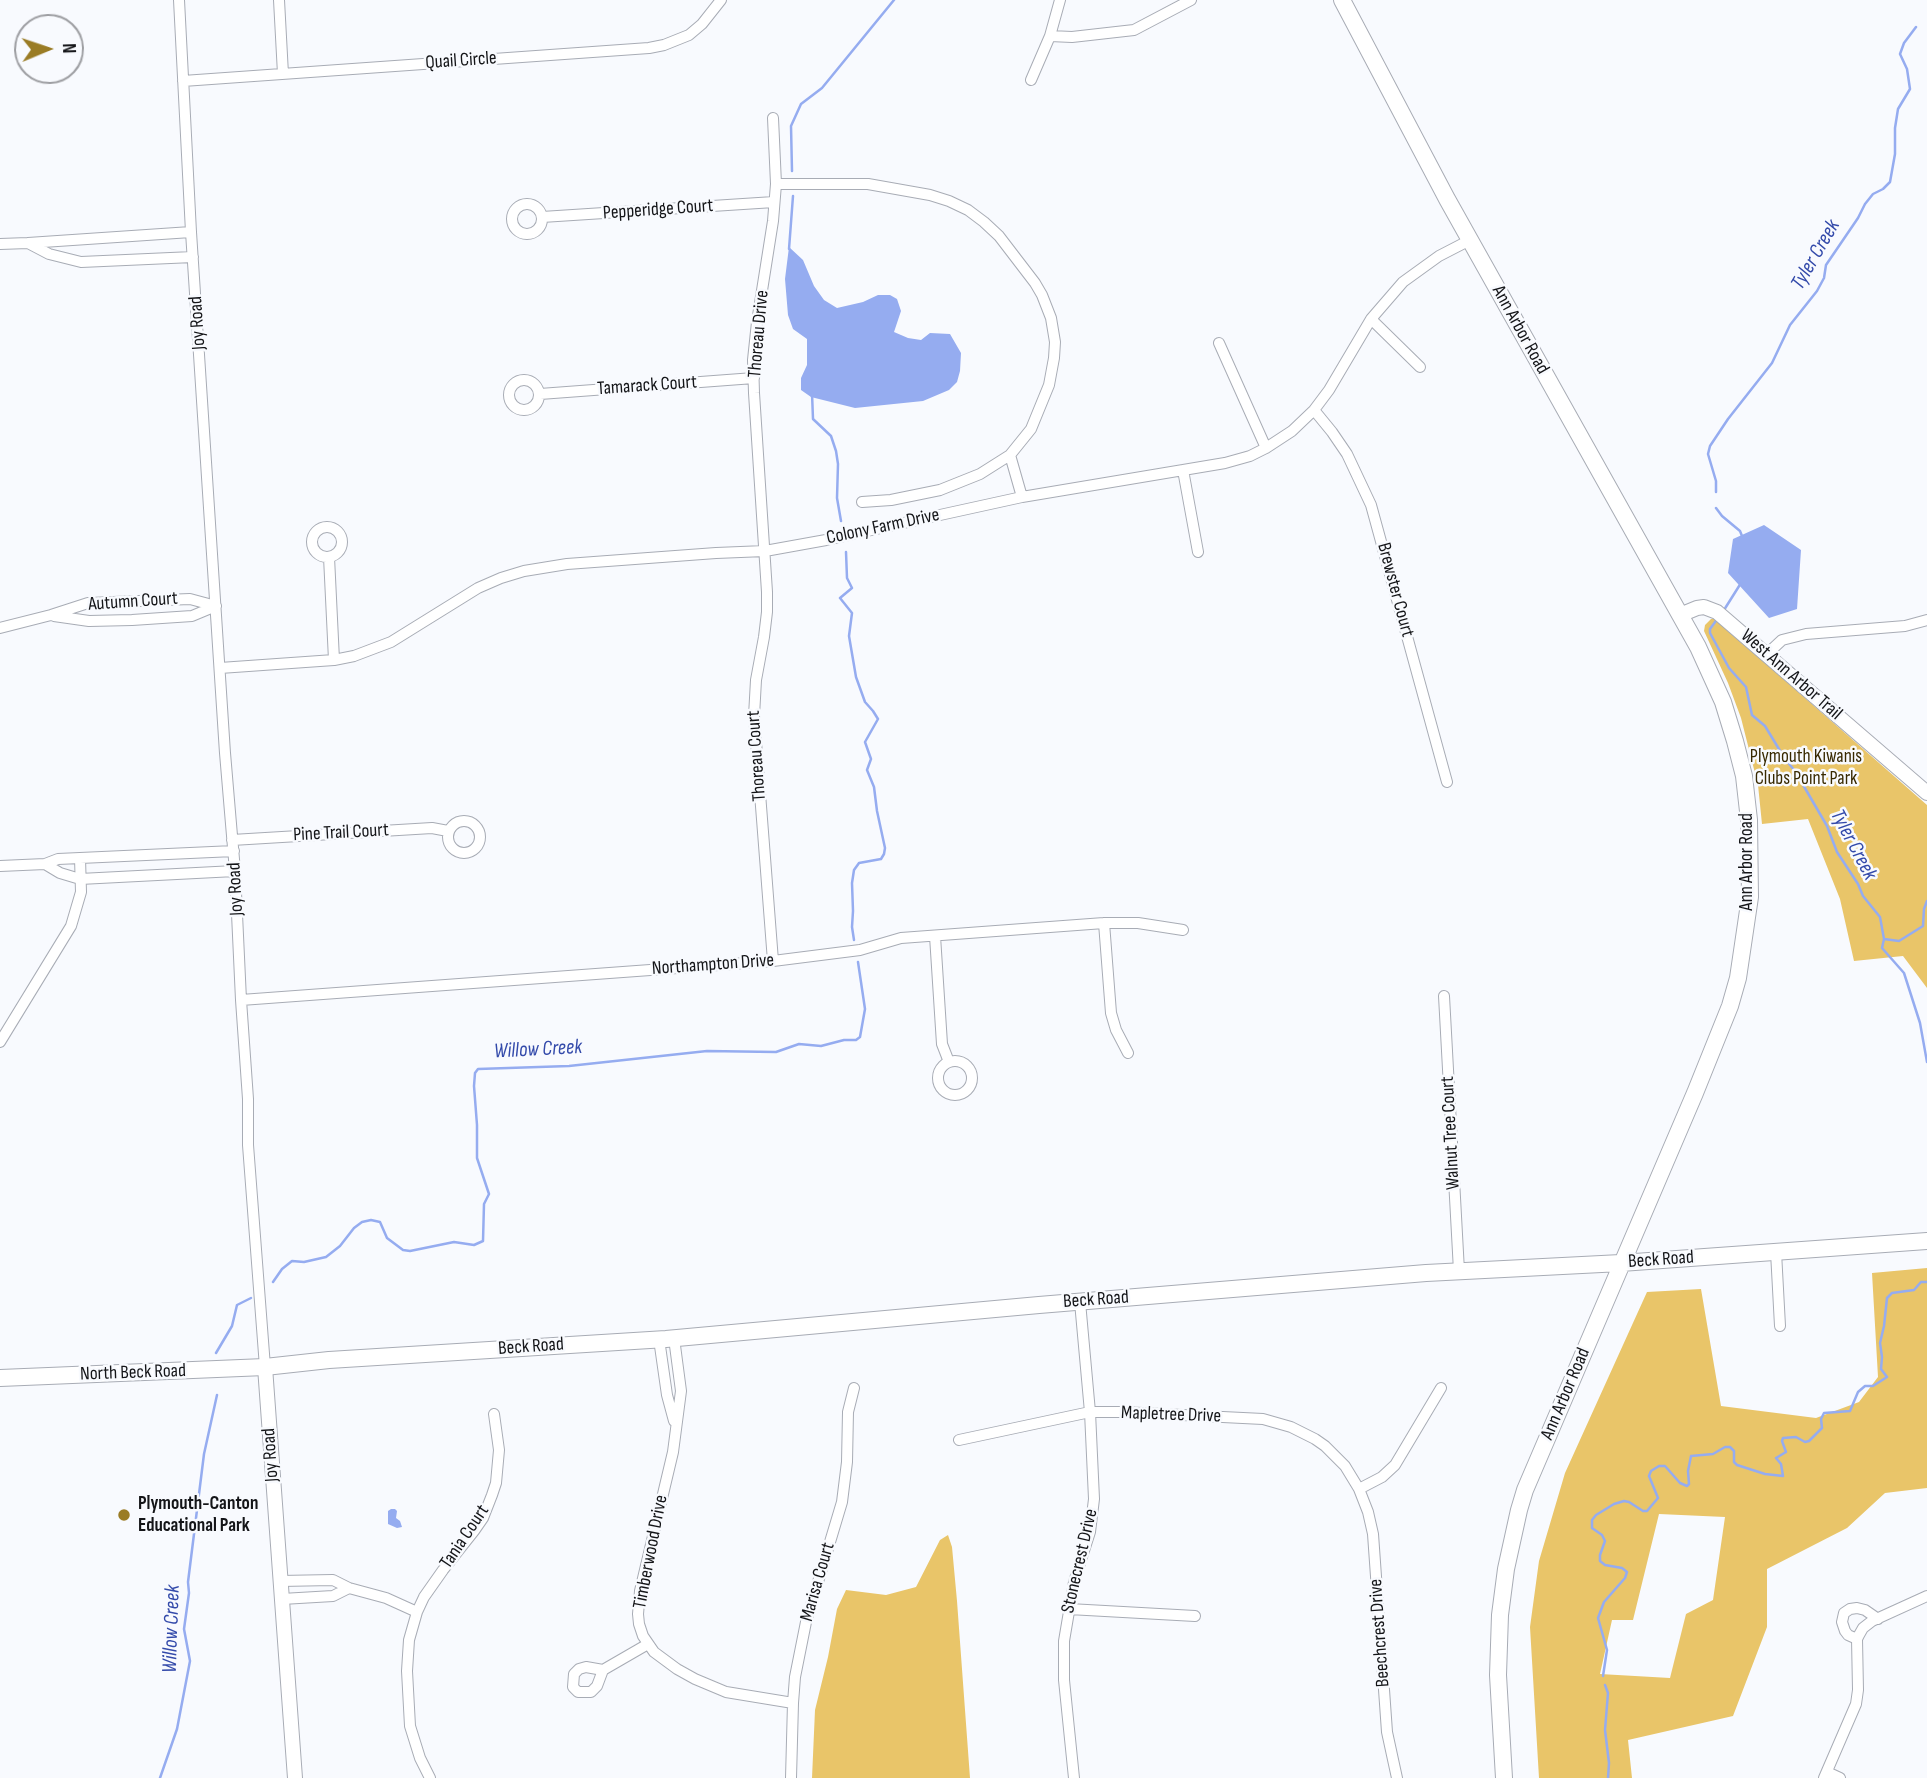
<!DOCTYPE html>
<style>
body{margin:0}
#map{position:relative;width:1927px;height:1778px;overflow:hidden;background:#f8fafe;font-family:"Sofia Sans Condensed",sans-serif}
canvas{display:block}
.north{position:absolute;left:14px;top:14px;width:70px;height:70px;box-sizing:border-box;background:#f8fafe;border:2px solid #9d9ea2;border-radius:50%;rotate:88deg;font-size:19px;font-weight:700;line-height:28px;text-align:center;color:#141518}
.north::after{content:'';display:block;margin:auto;width:24px;height:32px;background:#9a7c25;clip-path:polygon(50% 0,100% 100%,50% 72%,0 100%)}
</style>
<div id="map">
<canvas width="1927" height="1778"></canvas>
<div class="north">N</div>
</div>
<script>
const ctx = document.querySelector('canvas').getContext('2d');
ctx.lineJoin = 'round';
function paint(path, color) { ctx.fillStyle = color; ctx.fill(path, 'evenodd'); }
const poly = rows => new Path2D(rows.map(r => 'M' + r).join(''));
function stroke(path, color, width, dash) { ctx.strokeStyle = color; ctx.lineWidth = width; ctx.lineCap = dash ? 'butt' : 'round'; ctx.setLineDash(dash || []); ctx.stroke(path); }
function label(font, color, halo, rows, align = 'center') {
  ctx.font = font + ' "Sofia Sans Condensed",sans-serif'; ctx.lineWidth = 5; ctx.setLineDash([]); ctx.textBaseline = 'middle'; ctx.strokeStyle = halo; ctx.fillStyle = color; for (const [text, x, y, turn = 0] of rows) {
    ctx.save(); ctx.translate(x, y); ctx.rotate((+turn || 0) * Math.PI / 180); ctx.textAlign = isNaN(turn) ? turn : align; if (halo) ctx.strokeText(text, 0, 0); ctx.fillText(text, 0, 0); ctx.restore();
  }
}
paint(poly([
 [1711,619,1715,619,1927,805,1927,988,1903,956,1854,961,1840,899,1808,819,1762,824,1758,785,1741,718,1728,683,1704,631,1705,625],
 [1927,1268,1927,1488,1885,1493,1847,1528,1767,1569,1767,1627,1733,1716,1628,1740,1632,1778,1539,1778,1530,1627,1539,1561,1565,1473,1647,1292,1701,1289,1721,1406,1816,1418,1859,1402,1878,1377,1872,1273],
 [1659,1514,1725,1517,1713,1600,1686,1614,1670,1678,1600,1674,1612,1620,1633,1620],
 [948,1535,952,1547,957,1601,970,1778,812,1778,815,1710,828,1657,837,1609,846,1590,886,1595,916,1587,940,1540]
]), '#e9c569');
paint(poly([
 [789,247,803,260,814,286,824,300,837,308,863,302,878,295,890,295,897,299,901,311,894,332,908,338,921,340,930,333,950,334,961,353,960,371,957,382,949,390,923,401,855,408,811,397,801,390,801,378,807,365,807,339,793,329,788,315,785,279],
 [1764,525,1801,550,1797,609,1769,618,1728,573,1733,539],
 [391,1509,395,1509,397,1511,396,1518,400,1521,402,1527,397,1528,388,1524,388,1511]
]), '#95acf0');
stroke(poly([
 [792,171,791,126,801,104,822,88,894,0],
 [789,249,793,196],
 [812,393,813,419,831,436,836,451,838,464,837,498,841,521],
 [1716,492,1716,481,1708,454,1710,446,1728,419,1772,363,1790,325,1817,291,1824,278,1826,265,1858,218,1865,204,1873,194,1883,189,1890,182,1895,154,1895,128,1898,109,1910,89,1907,69,1900,54,1904,43,1916,27],
 [1716,508,1722,516,1740,531,1742,536],
 [846,552,847,578,852,588,840,598,852,613,849,636,856,677,865,702,873,711,878,719,865,742,871,759,867,770,874,787,877,811,885,848,884,854,881,859,859,863,854,870,852,883,853,911,852,927,854,940],
 [1724,610,1741,583],
 [1718,618,1710,629,1710,633,1729,668,1746,687,1752,715,1765,726,1785,759,1795,771,1827,826,1837,852,1858,884,1863,896,1880,917,1884,939,1882,948,1904,973,1920,1023,1927,1062],
 [1884,939,1899,941,1923,926,1924,909,1927,901],
 [273,1282,282,1269,292,1261,304,1262,326,1257,340,1246,354,1228,362,1222,371,1220,380,1222,387,1238,403,1250,410,1251,454,1242,474,1245,483,1241,484,1204,489,1194,477,1158,477,1125,474,1086,475,1073,478,1069,569,1066,707,1051,776,1052,799,1044,821,1046,844,1040,856,1040,860,1037,865,1009,858,962],
 [216,1353,232,1326,237,1305,251,1298],
 [1603,1676,1607,1650,1598,1618,1604,1602,1625,1578,1627,1572,1622,1568,1605,1565,1600,1561,1600,1555,1605,1541,1602,1535,1592,1528,1592,1520,1596,1515,1614,1504,1624,1501,1629,1502,1643,1511,1647,1511,1658,1498,1649,1476,1651,1471,1659,1466,1665,1466,1680,1483,1687,1486,1689,1484,1688,1471,1691,1456,1713,1454,1725,1447,1730,1447,1734,1451,1734,1462,1737,1465,1765,1474,1783,1476,1781,1464,1776,1458,1786,1452,1782,1441,1783,1438,1796,1437,1805,1442,1809,1441,1822,1428,1821,1419,1824,1413,1850,1411,1858,1392,1865,1386,1873,1386,1887,1377,1881,1369,1882,1357,1880,1343,1884,1326,1887,1298,1892,1293,1914,1290,1921,1282,1927,1282],
 [1605,1685,1608,1693,1605,1730,1609,1763,1608,1778],
 [160,1778,177,1729,190,1661,184,1629,189,1593,188,1582,204,1454,217,1395]
]), '#95acf0', 2.5);
const minor = poly([
 [179,0,191,232,225,753,235,871,241,1000,248,1099,248,1145,265,1367],
 [279,0,283,74],
 [1050,36,1072,37,1134,30,1191,0],
 [1031,80,1050,36,1060,0],
 [183,81,649,48,664,45,689,35,702,24,721,0],
 [773,118,776,184,773,221,757,322,753,360,754,393,767,592,767,612,764,637,756,680,754,716,773,961],
 [776,184,868,184,930,195,949,201,968,210,984,222,999,236,1035,283,1042,295,1051,318,1055,342,1054,358,1049,385,1031,429,1010,455,980,474,940,490,891,500,862,502],
 '512 219a15 15 0 1 1 30 0a15 15 0 1 1-30 0Z',
 [542,217,774,202],
 [191,232,28,243,49,254,81,262,193,257],
 [0,244,28,243],
 [1371,319,1420,367],
 [1219,343,1266,448],
 '509 395a15 15 0 1 1 30 0a15 15 0 1 1-30 0Z',
 [540,394,754,378],
 [1314,410,1332,432,1347,454,1371,505,1447,782],
 [1010,455,1022,497],
 [1183,470,1198,552],
 '312 542a15 15 0 1 1 30 0a15 15 0 1 1-30 0Z',
 [329,557,334,660],
 [54,616,89,621,132,620,192,616,216,606],
 [0,628,51,615,88,603,190,599,216,606],
 [1767,654,1782,640,1806,634,1905,626,1927,620],
 [220,668,334,660,354,656,391,642,478,588,501,578,524,571,567,564,716,553,765,551,826,540,1022,497,1225,463,1250,456,1266,448,1292,431,1314,410,1329,390,1371,319,1403,282,1439,256,1470,240],
 '448 837a16 16 0 1 1 32 0a16 16 0 1 1-32 0Z',
 [232,840,432,828,448,831],
 [45,864,60,873,80,879,235,871],
 [0,866,45,864,58,859,234,851],
 [1104,923,1111,1013,1116,1030,1128,1053],
 [935,936,942,1044,949,1062],
 [1444,996,1459,1271],
 [241,1000,773,961,860,950,901,938,1104,923,1138,923,1183,930],
 [0,1042,71,926,81,892,80,858],
 '938 1078a17 17 0 1 1 34 0a17 17 0 1 1-34 0Z',
 [1776,1252,1780,1326],
 [674,1338,681,1391,673,1452,640,1591,638,1614,639,1624,643,1636,654,1652,677,1669,695,1679,726,1692,793,1703],
 [659,1339,667,1395,674,1421],
 [959,1440,1090,1412,1122,1412,1263,1419,1291,1427,1315,1439,1325,1446,1345,1466,1359,1489,1368,1512,1373,1534,1387,1732,1397,1778],
 [1359,1489,1382,1477,1395,1465,1441,1388],
 [280,1581,333,1580,349,1588,386,1598,417,1612],
 [282,1599,333,1596,349,1588],
 [1069,1609,1195,1616],
 [1857,1639,1848,1635,1845,1631,1842,1622,1844,1613,1850,1609,1857,1608,1865,1610,1878,1619],
 [603,1670,586,1667,579,1669,574,1674,573,1687,578,1692,591,1692,597,1686,603,1670,648,1644],
 [1827,1772,1840,1778],
 [430,1778,420,1758,410,1726,407,1671,409,1640,417,1612,424,1597,443,1570,474,1531,483,1518,492,1495,496,1483,499,1450,494,1414],
 [791,1778,793,1703,795,1677,806,1622,842,1502,847,1462,848,1412,854,1388],
 [1074,1778,1064,1680,1064,1641,1074,1582,1090,1532,1094,1499,1090,1412,1080,1302],
 [1824,1778,1856,1704,1858,1690,1857,1639,1859,1635,1863,1628,1872,1621,1927,1596]
]);
const tertiary = poly([
 [1680,615,1697,608,1704,607,1717,612,1927,793],
 [265,1367,295,1778]
]);
const secondary = poly([
 [1342,0,1447,199,1698,647,1723,702,1735,741,1744,776,1749,820,1750,897,1738,978,1730,1006,1695,1093,1525,1490,1519,1510,1506,1569,1500,1615,1498,1675,1504,1778],
 [0,1378,265,1367,329,1360,666,1339,1039,1305,1426,1273,1621,1263,1927,1241]
]);
stroke(minor, '#a8acb5', 12);
stroke(tertiary, '#a8acb5', 16);
stroke(secondary, '#a8acb5', 18);
stroke(minor, '#fff', 10);
stroke(tertiary, '#fff', 14);
stroke(secondary, '#fff', 16);
for (const [x, y, r, color] of [
 [124,1515,7,"#9a7c25"]
]) { const dot = new Path2D(); dot.arc(x, y, r, 0, 2 * Math.PI); ctx.fillStyle = color; ctx.fill(dot); stroke(dot, '#f8fafe', 2.5); }
label('19px', '#141518', '#f8fafe', [
 ["Quail Circle",461,61,-4],
 ["Pepperidge Court",658,210,-4],
 ["Joy Road",198,323,-94],
 ["Ann Arbor Road",1520,330,61],
 ["Thoreau Drive",759,334,-85],
 ["Tamarack Court",647,386,-4],
 ["Colony Farm Drive",883,527,-12],
 ["Brewster Court",1395,590,75],
 ["Autumn Court",133,602,-4],
 ["West Ann Arbor Trail",1791,675,41],
 ["Thoreau Court",757,756,-94],
 ["Pine Trail Court",341,833,-3],
 ["Ann Arbor Road",1747,862,-90],
 ["Joy Road",236,889,-93],
 ["Northampton Drive",713,965,-4],
 ["Walnut Tree Court",1451,1133,-93],
 ["Beck Road",1661,1260,-4],
 ["Beck Road",1096,1300,-4],
 ["Beck Road",531,1347,-4],
 ["North Beck Road",133,1373,-2],
 ["Ann Arbor Road",1566,1394,-67],
 ["Mapletree Drive",1171,1415,2],
 ["Joy Road",271,1455,-94],
 ["Tania Court",465,1537,-56],
 ["Timberwood Drive",651,1552,-79],
 ["Stonecrest Drive",1080,1561,-77],
 ["Marisa Court",818,1582,-74],
 ["Beechcrest Drive",1380,1633,-94]
]);
label('19px', '#382900', '#f8fafe', [
 ["Plymouth Kiwanis",1806,757],
 ["Clubs Point Park",1806,779]
]);
label('bold 19px', '#141518', '#f8fafe', [
 ["Plymouth-Canton",138,1504],
 ["Educational Park",138,1526]
], 'left');
label('italic 21px', '#334aaa', '#f8fafe', [
 ["Tyler Creek",1816,255,-60],
 ["Tyler Creek",1853,845,62],
 ["Willow Creek",538,1050,-3],
 ["Willow Creek",172,1629,-88]
]);
</script>
